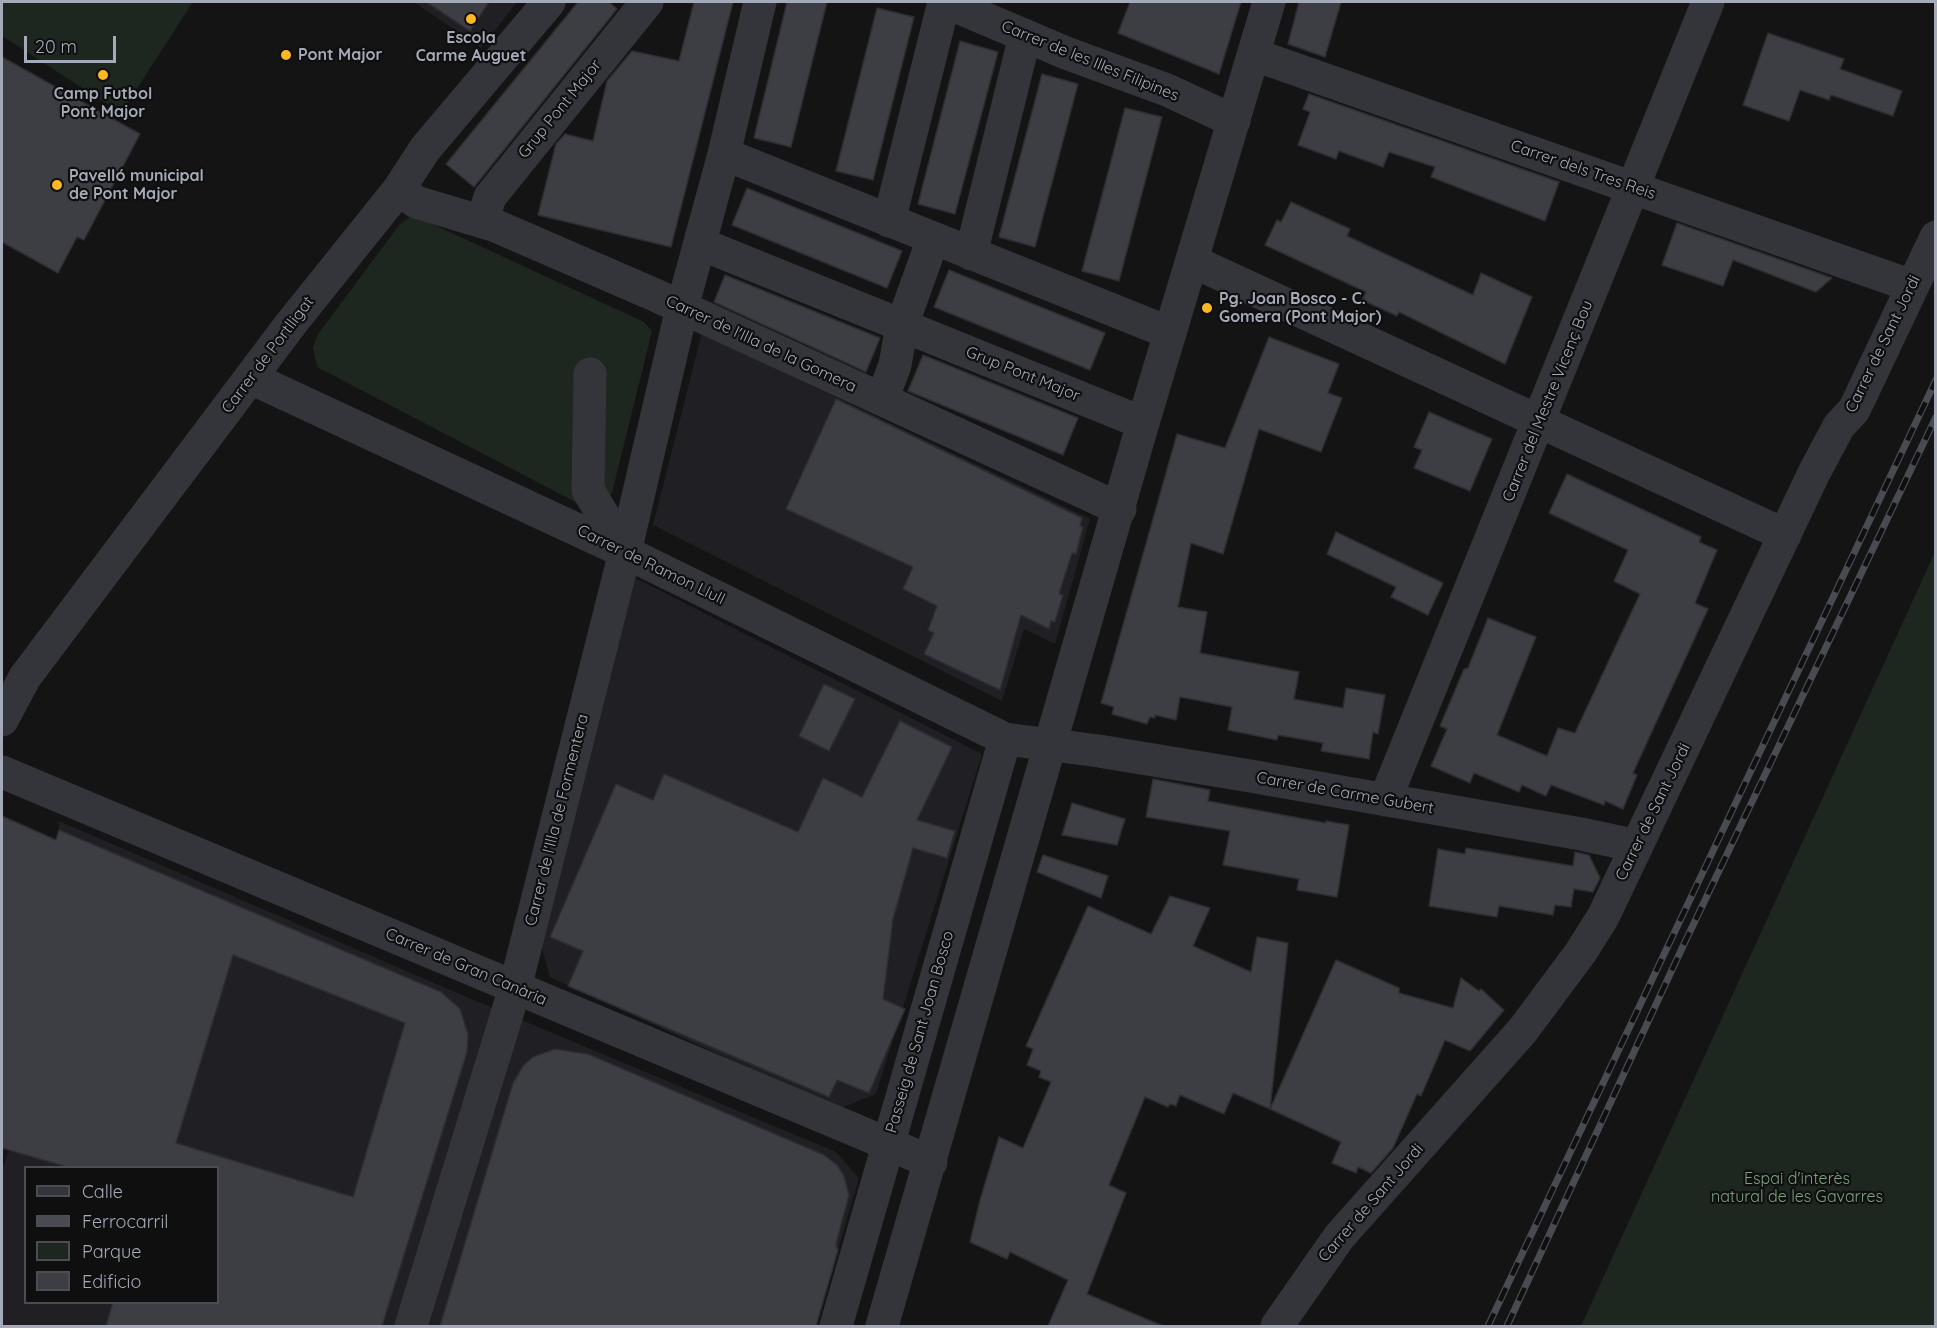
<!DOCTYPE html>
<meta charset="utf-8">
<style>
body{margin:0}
#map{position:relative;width:1937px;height:1328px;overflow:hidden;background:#141415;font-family:Quicksand,sans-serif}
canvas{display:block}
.frame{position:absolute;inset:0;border:3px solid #a4aab7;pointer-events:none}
.legend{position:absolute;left:24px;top:1166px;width:195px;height:138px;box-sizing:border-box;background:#0f0f10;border:2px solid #4b4d53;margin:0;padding:8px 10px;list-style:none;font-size:18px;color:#a4aab7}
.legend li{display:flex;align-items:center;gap:12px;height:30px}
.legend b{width:30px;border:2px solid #4b4d53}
.scale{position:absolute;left:24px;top:36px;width:92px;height:27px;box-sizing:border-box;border:3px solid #a4aab7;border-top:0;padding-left:8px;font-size:18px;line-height:21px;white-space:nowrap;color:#a4aab7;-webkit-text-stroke:4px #0f0f10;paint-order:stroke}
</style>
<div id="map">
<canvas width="1937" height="1328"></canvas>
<div class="frame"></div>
<ul class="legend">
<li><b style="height:8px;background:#34353b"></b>Calle</li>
<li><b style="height:8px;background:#494b52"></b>Ferrocarril</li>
<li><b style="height:16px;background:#1d261f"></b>Parque</li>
<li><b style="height:16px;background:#3d3e43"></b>Edificio</li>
</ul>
<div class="scale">20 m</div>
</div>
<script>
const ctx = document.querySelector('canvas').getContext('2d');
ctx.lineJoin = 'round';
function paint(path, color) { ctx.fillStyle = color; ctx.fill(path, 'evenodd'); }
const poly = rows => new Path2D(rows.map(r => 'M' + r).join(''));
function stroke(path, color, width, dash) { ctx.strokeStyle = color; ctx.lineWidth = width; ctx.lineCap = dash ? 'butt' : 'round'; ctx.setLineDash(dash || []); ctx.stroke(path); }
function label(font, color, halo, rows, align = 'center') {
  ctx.font = font + ' Quicksand,sans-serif'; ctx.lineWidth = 4.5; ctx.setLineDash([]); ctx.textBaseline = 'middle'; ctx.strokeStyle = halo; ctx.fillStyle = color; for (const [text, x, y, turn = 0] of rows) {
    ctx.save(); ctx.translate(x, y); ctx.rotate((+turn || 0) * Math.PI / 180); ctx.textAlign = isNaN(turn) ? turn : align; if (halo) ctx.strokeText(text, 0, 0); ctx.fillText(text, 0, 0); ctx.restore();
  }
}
paint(poly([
 [414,2,517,2,481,48],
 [702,333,1090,519,1055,644,1024,629,1002,701,653,525],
 [633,577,982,754,876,1094,838,1109,550,977,540,941],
 [59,821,455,992,836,1152,859,1178,816,1326,2,1326,2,1171,9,1150,2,1147,2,1018,59,830],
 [26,1168,218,1168,218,1302,26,1302]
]), '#201f23');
paint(poly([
 [2,2,193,2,121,113,2,36],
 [413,215,644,322,652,331,612,493,601,506,583,506,317,367,313,347,318,334,400,224],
 [1935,552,1935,1326,1581,1326]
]), '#1d261f');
const building = poly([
 [426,2,489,2,470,31,426,2],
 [578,2,609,2,617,9,474,187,446,164,578,2],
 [694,2,733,2,671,247,538,215,556,144,565,134,593,141,607,81,632,51,679,61,694,2],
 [787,2,827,2,791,147,754,138,787,2],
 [1130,2,1241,2,1219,74,1118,33,1130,2],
 [1299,2,1341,2,1325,57,1288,44,1299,2],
 [877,8,914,17,873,180,836,171,877,8],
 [1768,33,1844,59,1840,69,1902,91,1893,116,1831,95,1829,100,1800,90,1789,121,1743,105,1768,33],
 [960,41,998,52,955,214,918,204,960,41],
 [2,57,140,134,84,240,77,237,58,273,2,242,2,57],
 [1042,74,1078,84,1035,247,999,237,1042,74],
 [1309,94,1559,182,1545,221,1431,177,1435,167,1389,152,1383,167,1339,151,1336,159,1298,145,1310,112,1303,109,1309,94],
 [1125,108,1162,117,1119,281,1082,271,1125,108],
 [747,188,902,251,887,288,732,225,747,188],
 [1291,202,1350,229,1347,236,1473,295,1481,273,1532,297,1505,364,1399,312,1397,316,1362,300,1366,292,1265,245,1277,220,1281,222,1291,202],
 [1677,223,1832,278,1816,292,1733,260,1723,286,1662,265,1677,223],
 [949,270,1105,333,1090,370,934,307,949,270],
 [725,275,880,338,866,372,714,302,725,275],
 [1269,337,1339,364,1328,393,1342,398,1321,452,1259,429,1223,554,1191,543,1178,607,1207,612,1200,653,1299,672,1294,699,1343,708,1346,688,1385,695,1378,734,1373,732,1369,759,1321,751,1323,743,1278,735,1277,740,1228,730,1232,707,1180,697,1176,720,1155,715,1155,718,1150,717,1147,724,1112,714,1114,707,1101,703,1177,434,1225,448,1269,337],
 [923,355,1078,418,1063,455,908,391,923,355],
 [836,399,1082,518,1080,526,1083,527,1076,554,1072,553,1059,594,1063,595,1055,622,1051,621,1049,629,1021,615,1000,690,924,654,934,633,928,630,937,606,903,589,913,567,786,509,836,399],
 [1429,412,1492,439,1470,491,1414,468,1422,450,1414,447,1429,412],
 [1567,474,1701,537,1699,542,1717,550,1695,603,1708,609,1633,773,1637,775,1623,809,1605,801,1604,805,1551,785,1546,796,1522,785,1519,792,1474,773,1470,783,1431,766,1447,729,1440,726,1464,669,1468,668,1488,618,1536,637,1497,735,1547,756,1558,728,1575,733,1640,594,1614,581,1628,550,1549,513,1567,474],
 [1336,532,1443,583,1428,615,1391,597,1396,587,1327,554,1336,532],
 [824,684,855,699,829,751,799,736,824,684],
 [900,721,952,747,917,820,955,831,947,858,913,848,893,919,883,999,905,1009,869,1093,837,1080,829,1097,568,986,583,951,550,937,616,784,653,800,664,774,798,832,823,778,862,797,900,721],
 [1153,779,1210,790,1208,801,1326,823,1326,821,1349,825,1337,897,1297,890,1299,879,1223,865,1230,831,1146,817,1153,779],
 [1072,803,1125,819,1117,845,1062,835,1072,803],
 [2,816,56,840,59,830,441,992,460,1009,468,1034,467,1052,382,1326,106,1326,113,1302,218,1302,218,1167,67,1167,2,1148,2,816],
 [233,955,405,1023,353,1197,176,1143,233,955],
 [1466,848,1573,866,1575,852,1589,855,1600,878,1593,892,1574,889,1571,907,1555,905,1553,915,1499,906,1497,917,1429,906,1438,849,1465,854,1466,848],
 [1043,855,1108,876,1101,898,1037,872,1043,855],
 [1170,896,1210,908,1193,946,1251,972,1257,937,1288,943,1270,1109,1233,1093,1224,1114,1180,1095,1176,1106,1170,1104,1168,1107,1145,1097,1109,1185,1126,1193,1087,1294,1163,1326,1048,1326,1068,1280,1010,1252,1007,1259,970,1242,980,1200,999,1137,1023,1148,1051,1082,1039,1077,1041,1071,1027,1065,1033,1049,1026,1046,1088,906,1151,934,1170,896],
 [1336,960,1399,988,1399,993,1453,1008,1461,978,1479,991,1481,989,1504,1010,1470,1051,1445,1040,1421,1096,1417,1094,1393,1148,1371,1173,1358,1167,1356,1173,1332,1163,1341,1142,1270,1109,1336,960],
 [555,1049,588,1054,824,1155,837,1165,844,1176,849,1195,836,1244,838,1250,816,1326,440,1326,513,1083,523,1066,533,1057,555,1049]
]);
paint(building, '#3d3e43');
stroke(building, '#2d2d32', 1.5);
stroke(poly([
 [946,2,1066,53,1167,90,1234,121],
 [1255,55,1912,286],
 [724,154,1170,333],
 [399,189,416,202,496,226,655,295,1120,509],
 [482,221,490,197,647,2],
 [889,221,944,2],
 [701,244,1143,423],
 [971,254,1025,36],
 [1192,261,1785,535],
 [590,374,588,490,625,552],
 [251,378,625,552,1005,739,1099,751,1256,777,1581,834,1637,846],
 [882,399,895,365,902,325,933,239],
 [2,720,25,677,290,325,399,189,425,149,549,2],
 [2,772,931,1162],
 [1385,800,1708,2],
 [411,1326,515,988,625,552,682,308,724,154,760,2],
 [836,1326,1005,739],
 [1277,1326,1339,1237,1523,1030,1581,952,1603,917,1814,473,1839,426,1854,410,1936,237]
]), '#34353b', 33);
stroke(poly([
 [882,1326,1143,423,1269,2]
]), '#34353b', 33);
const rail = poly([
 [1488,1326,1936,380],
 [1507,1326,1684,944,1936,417]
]);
stroke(rail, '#494b52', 7);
stroke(rail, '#0f0f10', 4.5, [14]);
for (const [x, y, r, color] of [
 [471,19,6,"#fcb725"],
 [286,55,6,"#fcb725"],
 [103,75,6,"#fcb725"],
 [57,185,6,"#fcb725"],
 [1207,308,6,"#fcb725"]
]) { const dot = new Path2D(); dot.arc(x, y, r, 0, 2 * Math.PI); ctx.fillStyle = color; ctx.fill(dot); stroke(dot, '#0f0f10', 2); }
label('bold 16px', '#a4aab7', '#0f0f10', [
 ["Escola",471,38,"center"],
 ["Carme Auguet",471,56,"center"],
 ["Pont Major",298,55],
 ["Camp Futbol",103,94,"center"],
 ["Pont Major",103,112,"center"],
 ["Pavelló municipal",69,176],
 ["de Pont Major",69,194],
 ["Pg. Joan Bosco - C.",1219,299],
 ["Gomera (Pont Major)",1219,317]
], 'left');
label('16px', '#a4aab7', '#0f0f10', [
 ["Carrer de les Illes Filipines",1090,61,22],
 ["Grup Pont Major",560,109,-51],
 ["Carrer dels Tres Reis",1583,170,19],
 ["Carrer de l'Illa de la Gomera",761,344,25],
 ["Carrer de Sant Jordi",1883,344,-64],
 ["Carrer de Portlligat",268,355,-53],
 ["Grup Pont Major",1023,374,22],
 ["Carrer del Mestre Vicenç Bou",1548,401,-68],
 ["Carrer de Ramon Llull",651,565,26],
 ["Carrer de Carme Gubert",1345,793,10],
 ["Carrer de Sant Jordi",1653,812,-64],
 ["Carrer de l'Illa de Formentera",557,820,-76],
 ["Carrer de Gran Canària",466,967,23],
 ["Passeig de Sant Joan Bosco",920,1032,-74],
 ["Carrer de Sant Jordi",1371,1203,-49]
]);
label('16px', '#7aa37d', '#0f0f10', [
 ["Espai d'interès",1797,1179],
 ["natural de les Gavarres",1797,1197]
]);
</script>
